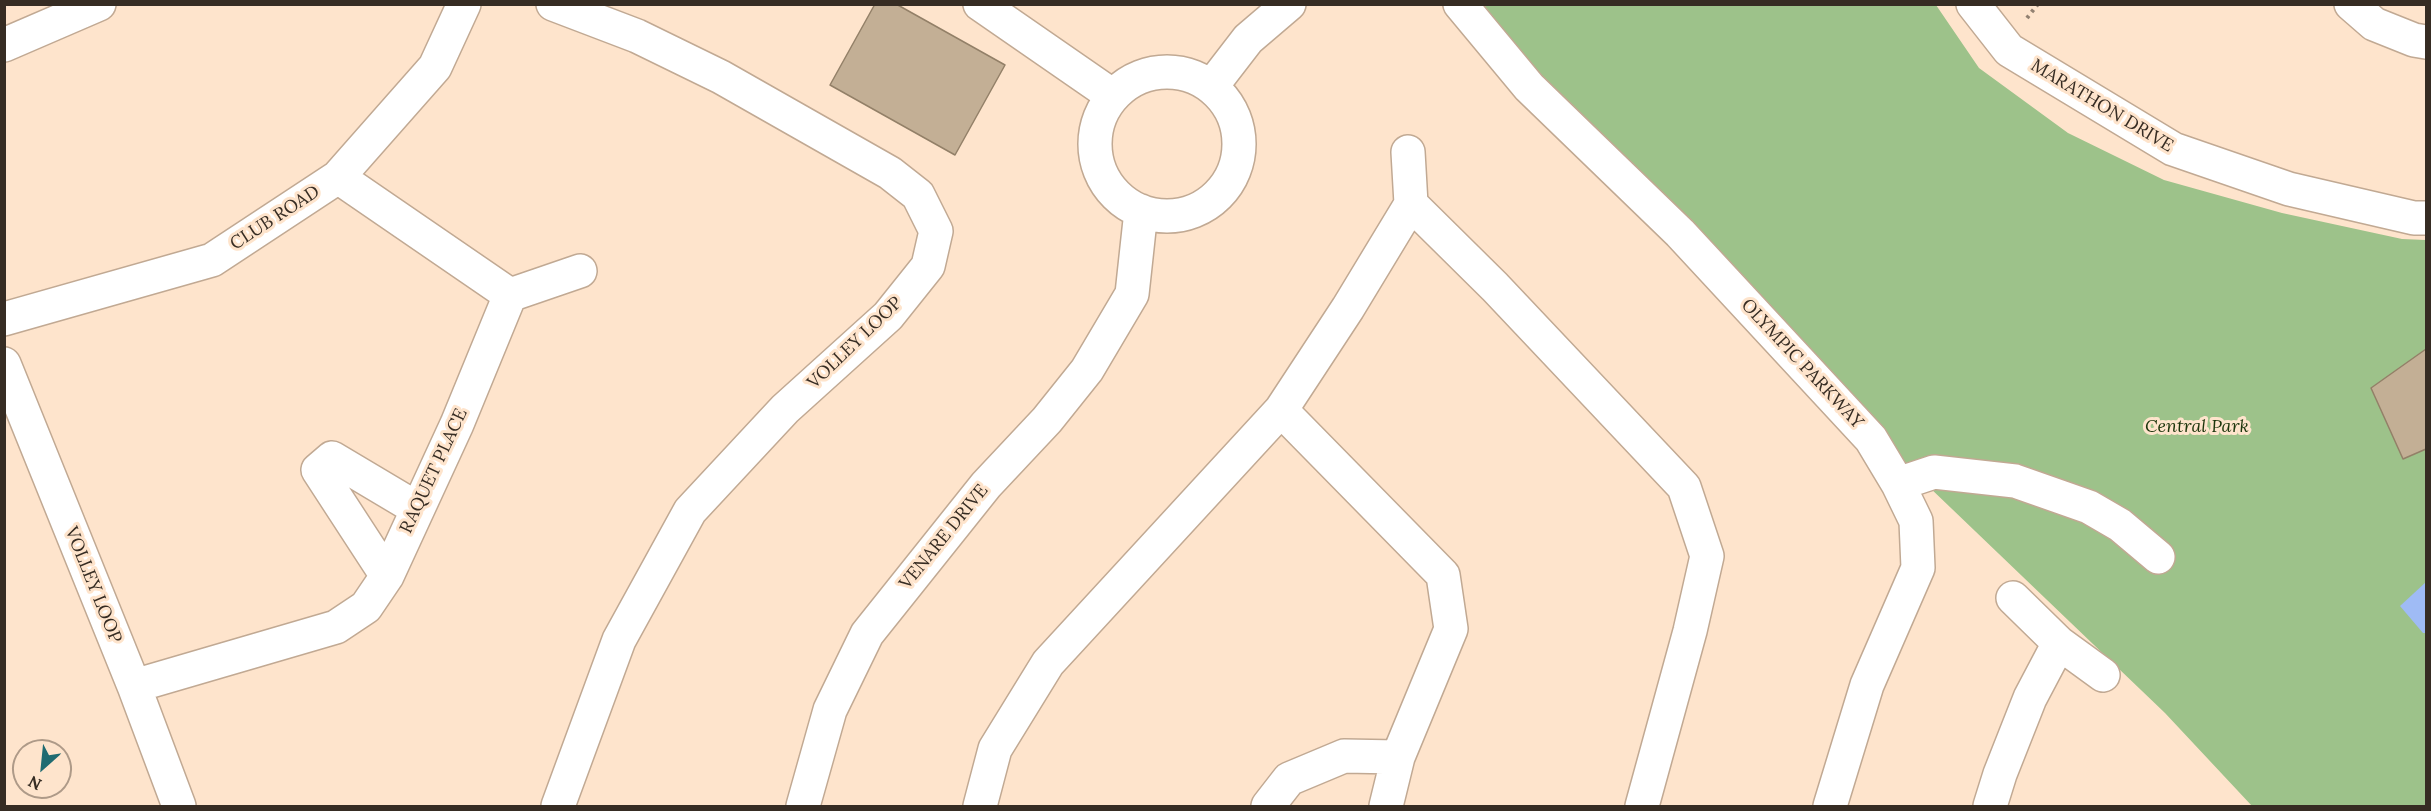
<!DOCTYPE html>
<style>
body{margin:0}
#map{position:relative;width:2431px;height:811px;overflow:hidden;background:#fee4cc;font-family:Lora,serif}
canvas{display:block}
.frame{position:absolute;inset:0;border:6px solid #362c23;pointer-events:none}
.north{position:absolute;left:12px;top:739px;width:60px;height:60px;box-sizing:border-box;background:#fee4cc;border:2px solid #ae9a88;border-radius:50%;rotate:207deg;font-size:16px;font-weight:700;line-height:24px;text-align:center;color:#362c23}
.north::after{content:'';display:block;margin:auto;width:21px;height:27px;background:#206b71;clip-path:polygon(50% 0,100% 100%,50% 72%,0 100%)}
</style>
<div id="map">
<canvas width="2431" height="811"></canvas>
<div class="frame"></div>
<div class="north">N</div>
</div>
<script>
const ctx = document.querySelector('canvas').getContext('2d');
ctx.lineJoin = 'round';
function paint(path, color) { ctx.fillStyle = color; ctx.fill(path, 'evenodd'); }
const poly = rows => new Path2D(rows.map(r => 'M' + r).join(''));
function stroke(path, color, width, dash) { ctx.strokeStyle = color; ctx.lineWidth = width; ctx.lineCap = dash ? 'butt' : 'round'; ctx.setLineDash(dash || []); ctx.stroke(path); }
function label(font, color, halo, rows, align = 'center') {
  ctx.font = font + ' Lora,serif'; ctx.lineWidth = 6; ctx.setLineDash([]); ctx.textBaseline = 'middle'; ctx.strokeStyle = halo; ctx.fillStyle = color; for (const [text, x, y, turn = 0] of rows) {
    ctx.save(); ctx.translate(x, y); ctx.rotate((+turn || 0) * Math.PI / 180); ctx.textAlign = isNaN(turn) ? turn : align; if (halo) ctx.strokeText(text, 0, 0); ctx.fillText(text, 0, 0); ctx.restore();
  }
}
paint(poly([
 [1484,5,1936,5,1979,68,2068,133,2164,180,2282,213,2402,239,2426,240,2426,806,2252,806,2165,713,1904,463,1537,75]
]), '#9dc28a');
paint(poly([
 [2426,582,2426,633,2423,633,2400,606]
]), '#9fbbf5');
const building = poly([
 [875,4,896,4,1005,65,955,155,830,85,875,4],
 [2426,349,2426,449,2403,459,2371,388,2426,349]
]);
paint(building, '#c3af95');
stroke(building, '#938068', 1.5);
const minor = poly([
 [553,4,637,36,721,77,890,173,918,195,936,231,928,266,888,316,785,409,690,511,619,640,558,806],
 [980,4,1113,96],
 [1460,4,1529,87,1680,233,1871,439,1898,484,1916,521,1918,568,1867,685,1830,806],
 [1973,4,2009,50,2173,149,2289,189,2414,218,2426,218],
 [2351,4,2374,24,2414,40,2426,42],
 [4,45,99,4],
 '1095 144a72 72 0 1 1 144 0a72 72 0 1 1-144 0Z',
 [1211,87,1248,39,1289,4],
 [1411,204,1495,287,1684,487,1707,556,1690,631,1642,806],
 [510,295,580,271],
 [4,319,212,260,338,177,435,67,464,4],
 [4,364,134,686,179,806],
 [1281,410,1443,575,1451,629,1398,757,1386,806],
 [1898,484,1934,472,2015,481,2089,507,2120,525,2158,557],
 [387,576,318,470,332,458,416,508],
 [2013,598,2059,643,2103,675],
 [134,686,336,627,366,607,387,576,457,424,510,295,338,177],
 [803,806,830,710,867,634,986,485,1047,420,1087,370,1132,294,1141,211],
 [980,806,995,749,1048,663,1281,410,1348,308,1411,204,1408,152],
 [1268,806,1289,779,1344,756,1398,757],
 [1990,806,2000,774,2030,698,2059,643]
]);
stroke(minor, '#c1a993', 36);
stroke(poly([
 [2027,18,2038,4]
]), '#928171', 4, [3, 4.5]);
stroke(minor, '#fff', 33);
label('18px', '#362c23', '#fee4cc', [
 ["MARATHON DRIVE",2102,106,31],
 ["CLUB ROAD",275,218,-33],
 ["VOLLEY LOOP",855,343,-44],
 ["OLYMPIC PARKWAY",1802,364,47],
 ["RAQUET PLACE",434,471,-65],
 ["VENARE DRIVE",944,537,-51],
 ["VOLLEY LOOP",93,585,68]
]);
label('italic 18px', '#1c350c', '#fee4cc', [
 ["Central Park",2197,427]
]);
</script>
